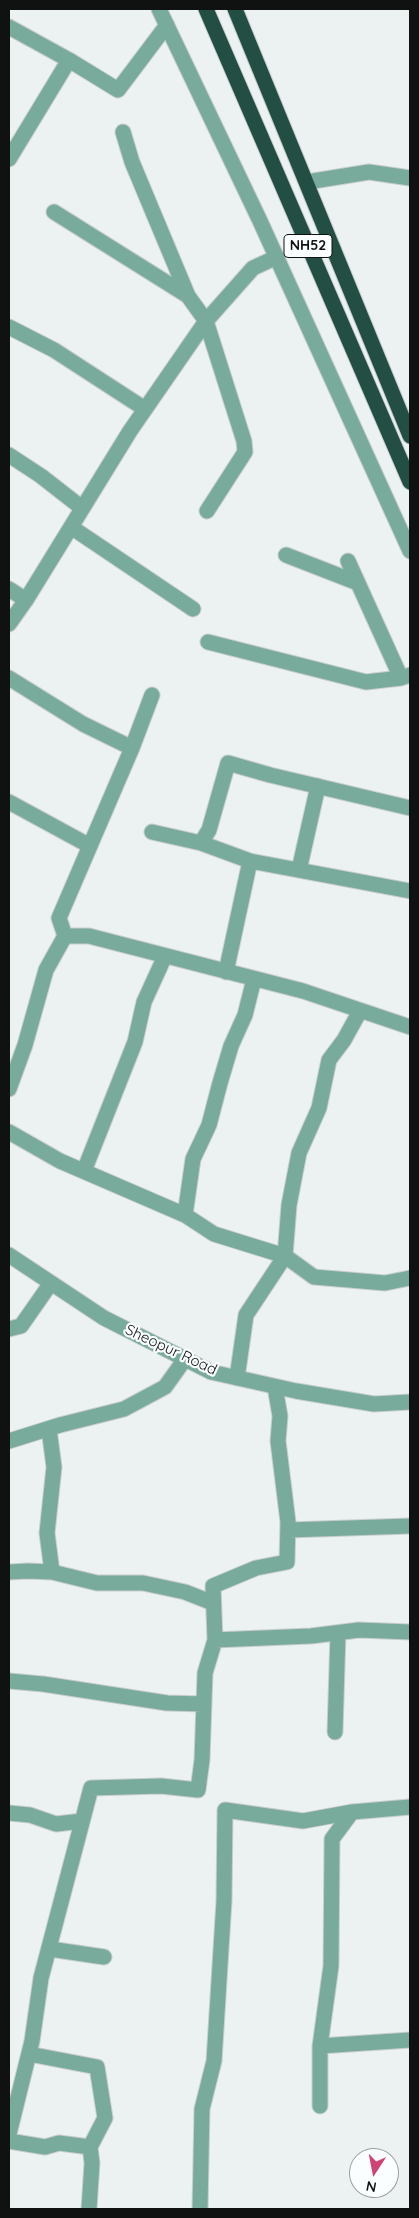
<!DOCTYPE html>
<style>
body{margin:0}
#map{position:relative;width:419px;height:2218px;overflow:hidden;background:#ecf1f2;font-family:Quicksand,sans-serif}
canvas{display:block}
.frame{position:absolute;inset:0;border:10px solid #101111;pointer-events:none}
.north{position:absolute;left:349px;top:2148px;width:50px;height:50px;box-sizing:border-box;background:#fafeff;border:1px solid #9c9fa0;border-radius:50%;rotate:191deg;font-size:14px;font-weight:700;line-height:20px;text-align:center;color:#101111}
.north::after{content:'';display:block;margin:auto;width:18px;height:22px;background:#d04474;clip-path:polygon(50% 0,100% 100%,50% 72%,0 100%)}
</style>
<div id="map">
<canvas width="419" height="2218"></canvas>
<div class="frame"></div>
<div class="north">N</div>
</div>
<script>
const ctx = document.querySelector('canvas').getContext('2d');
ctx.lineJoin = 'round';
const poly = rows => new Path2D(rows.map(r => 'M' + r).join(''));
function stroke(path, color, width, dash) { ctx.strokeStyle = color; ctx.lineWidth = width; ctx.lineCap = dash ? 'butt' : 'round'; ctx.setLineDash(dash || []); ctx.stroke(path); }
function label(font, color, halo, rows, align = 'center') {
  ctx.font = font + ' Quicksand,sans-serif'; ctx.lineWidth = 4.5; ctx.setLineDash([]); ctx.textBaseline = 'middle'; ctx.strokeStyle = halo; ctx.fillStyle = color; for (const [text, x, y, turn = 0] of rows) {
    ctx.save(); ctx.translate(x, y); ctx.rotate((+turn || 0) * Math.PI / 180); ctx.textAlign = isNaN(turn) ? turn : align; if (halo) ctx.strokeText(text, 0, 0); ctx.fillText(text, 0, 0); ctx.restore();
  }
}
const minor = poly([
 [159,9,260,221,410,551],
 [9,27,69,60],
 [123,132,132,162,188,296],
 [9,159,69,60,118,90,167,25],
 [307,182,369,172,410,178],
 [54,212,188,296,206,321,244,441,245,452,207,511],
 [9,327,54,350,145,409],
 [9,455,41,476,82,508],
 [71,527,193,609],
 [286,555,358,583],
 [348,561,401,678],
 [9,589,26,600,130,431,206,321,253,268,277,257],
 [9,624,26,600],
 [208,642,366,682,401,678,410,675],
 [9,678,83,724,132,748],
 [9,802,90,846],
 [152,832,201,843,209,830,228,763,270,775,410,808],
 [201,843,250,861,410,891],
 [299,870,318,786],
 [65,936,59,918,132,748,152,695],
 [226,972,250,861],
 [9,1089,25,1045,46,970,65,936,89,936,303,991,410,1027],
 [9,1132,60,1161,185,1215,214,1234,285,1256,314,1277,385,1283,410,1278],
 [84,1171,135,1042,144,1002,165,956],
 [185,1215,193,1159,209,1125,220,1083,231,1046,245,1015,254,979],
 [9,1255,104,1318,211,1372,296,1391,374,1404,410,1402],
 [9,1329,21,1326,51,1283],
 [237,1378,246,1315,285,1256,289,1205,299,1153,319,1108,329,1060,344,1040,360,1011],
 [275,1387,280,1416,278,1441,288,1522,287,1562,256,1568,213,1586,215,1640,311,1636,359,1630,410,1632],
 [49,1429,54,1467,47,1533,52,1572],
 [9,1441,60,1425,124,1409,165,1387,185,1359],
 [288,1530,410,1526],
 [9,1572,28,1571,52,1572,97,1583,143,1583,185,1592,213,1603],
 [9,1681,43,1684,167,1703,204,1704],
 [335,1732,338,1633],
 [9,1813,30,1815,56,1824,82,1821],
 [50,1949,104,1957],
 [320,2046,410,2040],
 [29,2054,97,2067,105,2118,90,2147],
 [320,2106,320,2046,331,1966,332,1839,352,1812],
 [9,2134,32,2041,41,1978,91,1788,161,1786,198,1790,202,1760,205,1673,215,1640],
 [9,2141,45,2147,59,2143,90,2147,92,2163,89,2209],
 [200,2209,202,2109,214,2061,224,1901,225,1810,303,1821,352,1812,410,1807]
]);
const highway = poly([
 [206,9,410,482],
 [235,9,410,436]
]);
stroke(minor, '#c9cdce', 17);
stroke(highway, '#c9cdce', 17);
stroke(minor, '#78ab9c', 15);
stroke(highway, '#234e43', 15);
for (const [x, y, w] of [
 [308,246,48]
]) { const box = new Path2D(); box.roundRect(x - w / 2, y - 11.5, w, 23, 4); ctx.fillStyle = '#fafeff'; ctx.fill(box); stroke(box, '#101111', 1); }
label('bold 14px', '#101111', null, [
 ["NH52",308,246]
]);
label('15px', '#101111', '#fafeff', [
 ["Sheopur Road",171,1350,25]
]);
</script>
